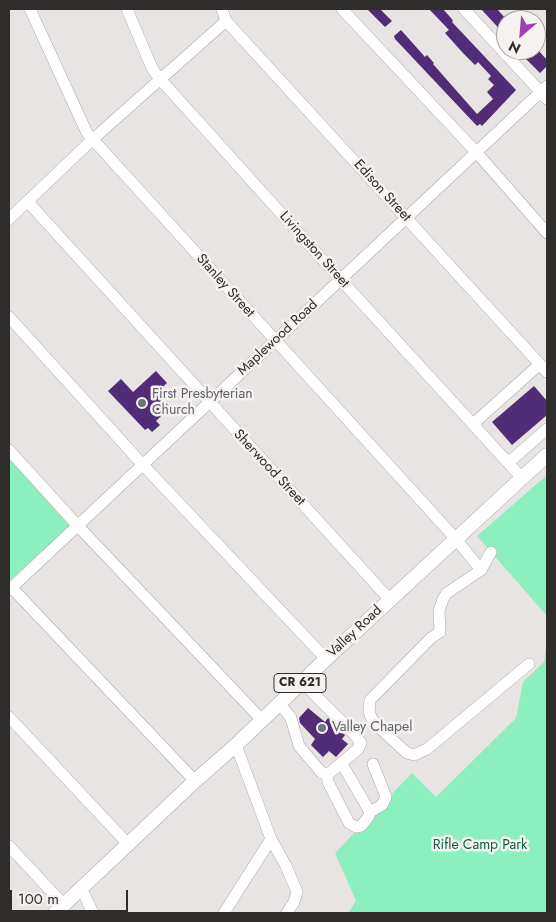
<!DOCTYPE html>
<style>
body{margin:0}
#map{position:relative;width:556px;height:922px;overflow:hidden;background:#e8e4e3;font-family:Jost,sans-serif}
canvas{display:block}
.frame{position:absolute;inset:0;border:10px solid #2e2d2c;pointer-events:none}
.north{position:absolute;left:496px;top:10px;width:50px;height:50px;box-sizing:border-box;background:#f5f2f0;border:1px solid #a5a3a2;border-radius:50%;rotate:207deg;font-size:14px;font-weight:700;line-height:20px;text-align:center;color:#2e2d2c}
.north::after{content:'';display:block;margin:auto;width:18px;height:22px;background:#9d43ae;clip-path:polygon(50% 0,100% 100%,50% 72%,0 100%)}
.scale{position:absolute;left:10px;top:890px;width:118px;height:22px;box-sizing:border-box;border:2px solid #2e2d2c;border-top:0;padding-left:6px;font-size:15px;line-height:18px;white-space:nowrap;color:#2e2d2c;-webkit-text-stroke:4px #f5f2f0;paint-order:stroke}
</style>
<div id="map">
<canvas width="556" height="922"></canvas>
<div class="frame"></div>
<div class="north">N</div>
<div class="scale">100 m</div>
</div>
<script>
const ctx = document.querySelector('canvas').getContext('2d');
ctx.lineJoin = 'round';
function paint(path, color) { ctx.fillStyle = color; ctx.fill(path, 'evenodd'); }
const poly = rows => new Path2D(rows.map(r => 'M' + r).join(''));
function stroke(path, color, width, dash) { ctx.strokeStyle = color; ctx.lineWidth = width; ctx.lineCap = dash ? 'butt' : 'round'; ctx.setLineDash(dash || []); ctx.stroke(path); }
function label(font, color, halo, rows, align = 'center') {
  ctx.font = font + ' Jost,sans-serif'; ctx.lineWidth = 5; ctx.setLineDash([]); ctx.textBaseline = 'middle'; ctx.strokeStyle = halo; ctx.fillStyle = color; for (const [text, x, y, turn = 0] of rows) {
    ctx.save(); ctx.translate(x, y); ctx.rotate((+turn || 0) * Math.PI / 180); ctx.textAlign = isNaN(turn) ? turn : align; if (halo) ctx.strokeText(text, 0, 0); ctx.fillText(text, 0, 0); ctx.restore();
  }
}
paint(poly([
 [9,458,70,526,9,581],
 [547,475,547,616,477,536],
 [547,639,547,913,348,913,356,901,335,853,412,773,436,797,516,718,523,682,544,662]
]), '#8bf0bd');
paint(poly([
 [367,9,380,9,392,21,385,27],
 [429,9,443,9,451,18,453,21,452,22,516,90,482,126,480,124,477,126,395,39,394,36,401,30,425,57,427,55,434,63,433,64,477,114,493,99,487,92,494,85,488,79,491,76,478,62,475,65,463,53,445,33,449,30],
 [481,9,497,9,506,19,506,36],
 [517,50,538,50,547,60,547,66,540,73],
 [156,371,167,383,156,393,170,407,156,421,160,425,152,432,148,428,145,430,108,391,121,379,133,392],
 [534,386,547,401,547,415,512,445,492,422],
 [308,708,325,722,328,718,345,735,342,739,348,744,336,757,329,751,323,757,311,745,315,739,300,723,299,718]
]), '#512c77');
const minor = poly([
 [30,9,87,133,456,539,481,570,491,552],
 [127,9,152,68,160,79,341,280,522,478],
 [222,9,226,21,547,372],
 [342,9,477,153,547,233],
 [464,9,547,99],
 [28,202,390,600],
 [9,219,93,139,226,21],
 [9,317,143,465,326,659],
 [473,424,540,364],
 [9,450,77,525,262,720],
 [509,462,547,429],
 [481,570,447,593,443,599,439,611,440,632,431,638,370,700,369,712,374,723,407,753,414,755,427,749,529,664],
 [11,587,195,781],
 [9,590,547,86],
 [279,703,291,718,299,746,321,772,327,775,358,749,361,743,354,734,302,682],
 [9,717,128,844],
 [236,745,271,839,286,866,297,892,294,902,287,913],
 [327,775,328,782,349,823,356,827,361,826,369,816,370,812,342,764],
 [370,812,382,805,386,797,373,764],
 [9,846,64,905],
 [81,888,93,913],
 [224,913,271,839]
]);
const major = poly([
 [55,913,195,781,236,745,326,659,547,455]
]);
stroke(minor, '#aca9a8', 12);
stroke(major, '#aca9a8', 15);
stroke(minor, '#fff', 11);
stroke(major, '#fff', 14);
for (const [x, y, r, color] of [
 [142,403,5,"#6b7280"],
 [322,728,5,"#6b7280"]
]) { const dot = new Path2D(); dot.arc(x, y, r, 0, 2 * Math.PI); ctx.fillStyle = color; ctx.fill(dot); stroke(dot, '#f5f2f0', 2); }
for (const [x, y, w] of [
 [300,683,52]
]) { const box = new Path2D(); box.roundRect(x - w / 2, y - 9.5, w, 19, 4); ctx.fillStyle = '#f5f2f0'; ctx.fill(box); stroke(box, '#2e2d2c', 1); }
label('bold 12px', '#2e2d2c', null, [
 ["CR 621",300,683]
]);
label('14px', '#2e2d2c', '#f5f2f0', [
 ["Edison Street",382,191,48],
 ["Livingston Street",314,250,48],
 ["Stanley Street",225,286,48],
 ["Maplewood Road",278,338,-43],
 ["Sherwood Street",269,468,47],
 ["Valley Road",355,632,-43]
]);
label('14px', '#5b616d', '#f5f2f0', [
 ["First Presbyterian",152,395],
 ["Church",152,411],
 ["Valley Chapel",332,728]
], 'left');
label('14px', '#0e6140', '#f5f2f0', [
 ["Rifle Camp Park",480,846]
]);
</script>
